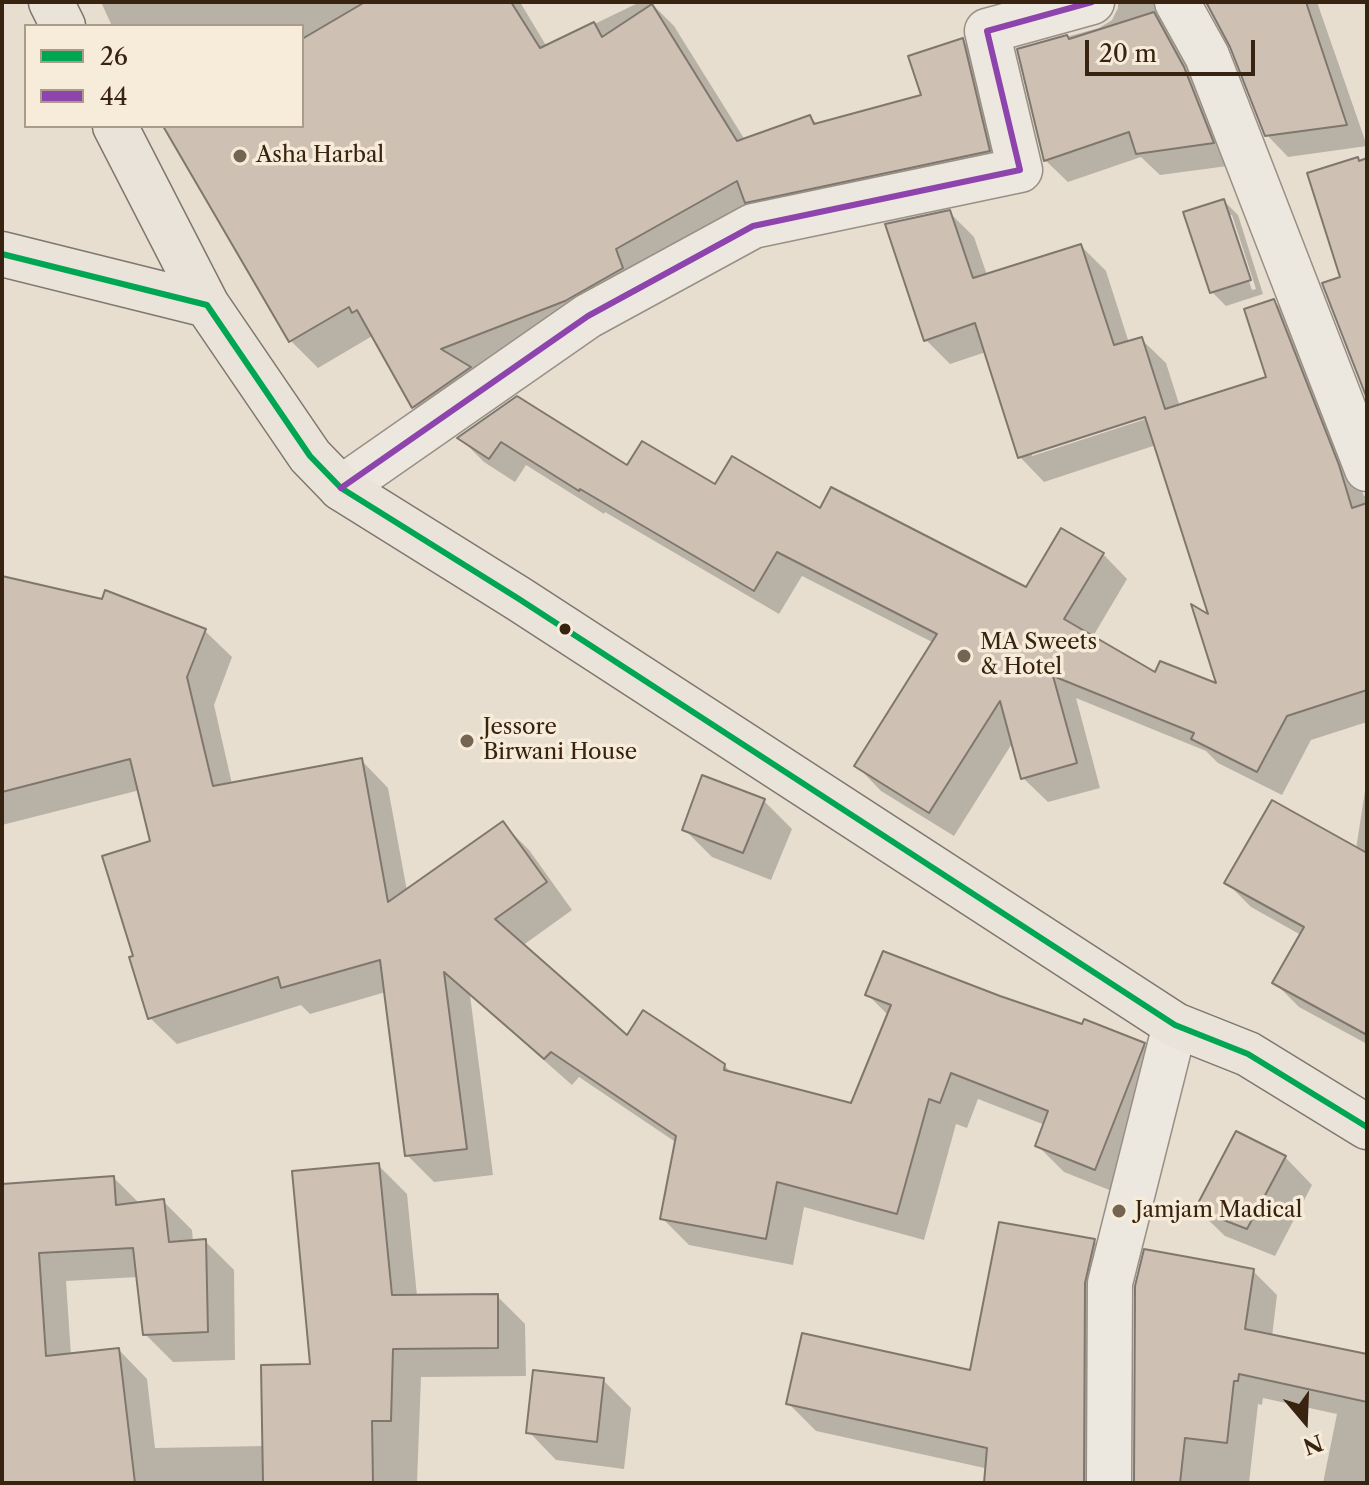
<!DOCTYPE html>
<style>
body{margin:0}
#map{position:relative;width:1369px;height:1485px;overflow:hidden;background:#e7decf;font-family:"Libre Caslon Text",serif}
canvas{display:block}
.frame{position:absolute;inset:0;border:4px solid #37230f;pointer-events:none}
.legend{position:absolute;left:24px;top:24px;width:280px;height:104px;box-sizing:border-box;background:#f6ecd9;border:2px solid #aa9c88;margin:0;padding:10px 14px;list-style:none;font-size:24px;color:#37230f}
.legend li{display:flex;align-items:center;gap:16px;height:40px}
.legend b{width:40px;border:2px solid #aa9c88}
.north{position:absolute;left:1265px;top:1381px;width:80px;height:80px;-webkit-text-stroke:6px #f6ecd9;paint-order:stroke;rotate:161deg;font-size:22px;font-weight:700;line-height:32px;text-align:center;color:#37230f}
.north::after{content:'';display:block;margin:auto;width:28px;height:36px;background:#37230f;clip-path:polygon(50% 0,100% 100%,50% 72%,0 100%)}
.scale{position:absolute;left:1085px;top:40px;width:170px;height:36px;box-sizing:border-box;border:4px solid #37230f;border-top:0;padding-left:10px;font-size:24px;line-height:28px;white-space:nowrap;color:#37230f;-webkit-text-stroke:6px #f6ecd9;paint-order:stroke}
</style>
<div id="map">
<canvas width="1369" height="1485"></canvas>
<div class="frame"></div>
<ul class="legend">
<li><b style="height:10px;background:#00a651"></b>26</li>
<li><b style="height:10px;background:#8e44ad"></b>44</li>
</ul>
<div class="north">N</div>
<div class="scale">20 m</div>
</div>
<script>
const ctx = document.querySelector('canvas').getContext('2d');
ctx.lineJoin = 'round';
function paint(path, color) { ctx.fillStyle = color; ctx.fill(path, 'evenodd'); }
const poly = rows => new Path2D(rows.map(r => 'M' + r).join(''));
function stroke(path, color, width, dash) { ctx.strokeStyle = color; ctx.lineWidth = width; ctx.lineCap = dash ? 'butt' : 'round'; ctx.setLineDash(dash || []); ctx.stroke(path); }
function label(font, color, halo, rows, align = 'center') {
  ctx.font = font + ' "Libre Caslon Text",serif'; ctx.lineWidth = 7; ctx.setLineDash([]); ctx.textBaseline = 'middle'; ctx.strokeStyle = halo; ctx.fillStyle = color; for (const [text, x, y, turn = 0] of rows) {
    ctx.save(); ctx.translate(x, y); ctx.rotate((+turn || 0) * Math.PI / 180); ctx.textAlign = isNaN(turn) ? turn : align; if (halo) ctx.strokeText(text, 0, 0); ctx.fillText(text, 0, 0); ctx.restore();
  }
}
paint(poly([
 [101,2,520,2,547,47,640,2,650,2,674,26,745,140,810,117,818,125,923,96,962,40,989,68,1016,178,642,277,441,434,414,407,374,335,318,368,291,341,165,126,302,126,302,26,112,26],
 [1118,2,1166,2,1235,165,1160,175,1141,157,1068,182,1045,160,1019,50,1099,28,1112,20,1118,8],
 [1208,2,1317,2,1367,146,1288,157,1267,135,1232,46],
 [1366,161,1367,162,1367,394,1325,285,1343,279,1360,163],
 [1224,201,1238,215,1263,294,1226,306,1212,292],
 [1227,215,1232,215,1256,289,1252,290],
 [949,212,974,237,987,275,1081,246,1106,271,1129,343,1141,339,1166,363,1180,407,1269,378,1274,301,1299,326,1364,496,1367,495,1367,722,1311,740,1282,795,1218,763,1206,751,1076,698,1100,788,1048,802,1023,778,1013,742,954,836,881,791,857,766,934,643,802,576,779,614,605,512,604,514,526,465,515,482,484,462,460,438,517,399,627,468,821,511,1026,589,1103,554,1127,579,1092,638,1156,675,1219,686,1212,619,1156,445,1044,482,1020,457,986,352,950,364,926,340],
 [1154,412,1155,416,1032,456,1032,451],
 [2,578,205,631,232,657,214,705,232,784,362,761,388,788,407,891,502,823,529,850,572,910,522,946,627,1038,724,1065,733,1074,852,1106,889,1016,867,994,999,997,1144,1045,1170,1072,1122,1195,1064,1172,1037,1145,1045,1125,978,1099,967,1128,956,1124,924,1240,804,1207,793,1265,689,1245,662,1218,677,1143,579,1077,572,1085,470,995,493,1175,434,1182,407,1155,386,992,310,1014,301,1005,177,1044,150,1018,136,957,152,843,140,790,2,825],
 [1367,778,1367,1044,1299,1007,1275,983,1301,935,1251,907,1227,883,1356,849],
 [764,801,792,829,771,880,712,857,684,829],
 [1285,1157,1312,1185,1275,1256,1225,1236,1197,1209],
 [378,1165,407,1194,417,1296,497,1296,525,1324,526,1376,421,1377,417,1483,2,1483,2,1186,114,1178,140,1204,163,1201,192,1230,193,1242,205,1241,234,1270,235,1360,173,1362,145,1334,138,1277,66,1281,71,1356,119,1350,147,1379,155,1448,265,1446,313,1366],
 [1094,1241,1121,1268,1110,1483,1053,1483,816,1431,789,1404,971,1372],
 [1253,1271,1277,1295,1272,1337,1367,1357,1367,1483,1323,1483,1337,1414,1263,1398,1262,1405,1258,1404,1249,1483,1136,1483],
 [603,1380,631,1408,624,1469,556,1460,529,1432]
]), '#0003');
const building = poly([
 [365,2,511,2,540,48,594,22,602,37,652,4,737,141,810,115,814,124,921,95,908,56,963,38,990,151,745,203,737,181,616,249,623,268,565,301,441,349,471,367,412,408,357,310,352,313,349,307,289,342,163,126,302,126,302,39,365,2],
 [1206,2,1306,2,1347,125,1265,136,1230,47,1206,2],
 [1154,12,1184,67,1214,143,1136,154,1129,132,1044,161,1017,49,1067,35,1069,39,1154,12],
 [1358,157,1359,161,1367,158,1366,396,1322,283,1340,277,1307,173,1358,157],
 [1224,199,1251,280,1210,293,1183,212,1224,199],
 [950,210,973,278,1081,244,1114,345,1142,337,1165,409,1266,377,1244,309,1274,299,1339,465,1352,508,1367,503,1367,690,1287,716,1257,772,1191,739,1194,733,1053,676,1077,763,1021,779,1000,701,929,813,854,766,937,634,777,552,754,591,580,489,579,491,501,442,489,459,457,438,517,396,627,465,642,441,715,484,732,456,820,508,831,487,1026,587,1061,528,1104,553,1064,619,1155,672,1160,661,1216,683,1191,604,1208,614,1145,417,1018,458,975,323,924,341,885,224,950,210],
 [2,576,102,599,105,590,206,629,187,677,213,786,362,758,388,902,503,821,547,882,495,919,627,1035,643,1010,725,1064,724,1070,851,1103,891,1005,865,995,883,951,1000,996,1082,1024,1084,1019,1145,1043,1095,1170,1035,1146,1048,1111,951,1073,940,1103,929,1099,897,1214,777,1182,766,1239,660,1219,676,1136,551,1052,544,1059,444,972,467,1149,405,1156,380,960,281,988,278,977,148,1019,129,957,133,956,102,856,150,841,130,759,2,792,2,576],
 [702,775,765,799,743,853,682,830,702,775],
 [1272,800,1367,853,1367,1035,1272,983,1304,927,1224,883,1272,800],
 [1236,1131,1286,1156,1247,1229,1195,1209,1236,1131],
 [379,1163,392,1295,498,1294,498,1348,393,1349,391,1421,372,1421,373,1483,263,1483,261,1365,310,1364,292,1171,379,1163],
 [114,1176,116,1205,164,1199,169,1242,206,1239,208,1332,143,1335,133,1248,39,1253,46,1356,119,1348,135,1483,2,1483,2,1184,114,1176],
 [999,1222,1095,1239,1085,1283,1084,1483,984,1483,987,1448,786,1404,802,1333,970,1370,999,1222],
 [1144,1249,1254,1269,1245,1329,1367,1354,1367,1402,1239,1374,1238,1381,1234,1381,1227,1443,1185,1438,1180,1483,1134,1483,1135,1286,1144,1249],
 [533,1370,604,1378,597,1442,526,1433,533,1370]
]);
paint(building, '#cec1b3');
stroke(building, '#7f776d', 2);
const street = poly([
 [1177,2,1207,56,1367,469],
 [341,488,588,316,753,226,1020,170,987,31,1092,2],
 [1109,1483,1110,1283,1175,1025]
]);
const highway = poly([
 [51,2,63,26],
 [115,126,207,305],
 [2,254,207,305,310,456,341,488,519,599,1175,1025,1248,1054,1367,1127]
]);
stroke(street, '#989086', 47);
stroke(highway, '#7f776d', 47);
stroke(street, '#ece7df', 44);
stroke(highway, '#e9e3da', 44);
stroke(poly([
 [2,254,207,305,310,456,341,488,519,599,1175,1025,1248,1054,1367,1127]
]), '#00a651', 6);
stroke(poly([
 [341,488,588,316,753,226,1020,170,987,31,1092,2]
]), '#8e44ad', 6);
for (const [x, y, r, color] of [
 [240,156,8,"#756452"],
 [565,629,7,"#37230f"],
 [964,656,8,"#756452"],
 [467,741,8,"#756452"],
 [1119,1211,8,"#756452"]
]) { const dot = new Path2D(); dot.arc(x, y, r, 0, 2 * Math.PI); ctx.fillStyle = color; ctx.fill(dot); stroke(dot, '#f6ecd9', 3); }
label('22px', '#37230f', '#f6ecd9', [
 ["Asha Harbal",256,156],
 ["MA Sweets",980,643],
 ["& Hotel",980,668],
 ["Jessore",483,728],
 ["Birwani House",483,753],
 ["Jamjam Madical",1135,1211]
], 'left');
</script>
